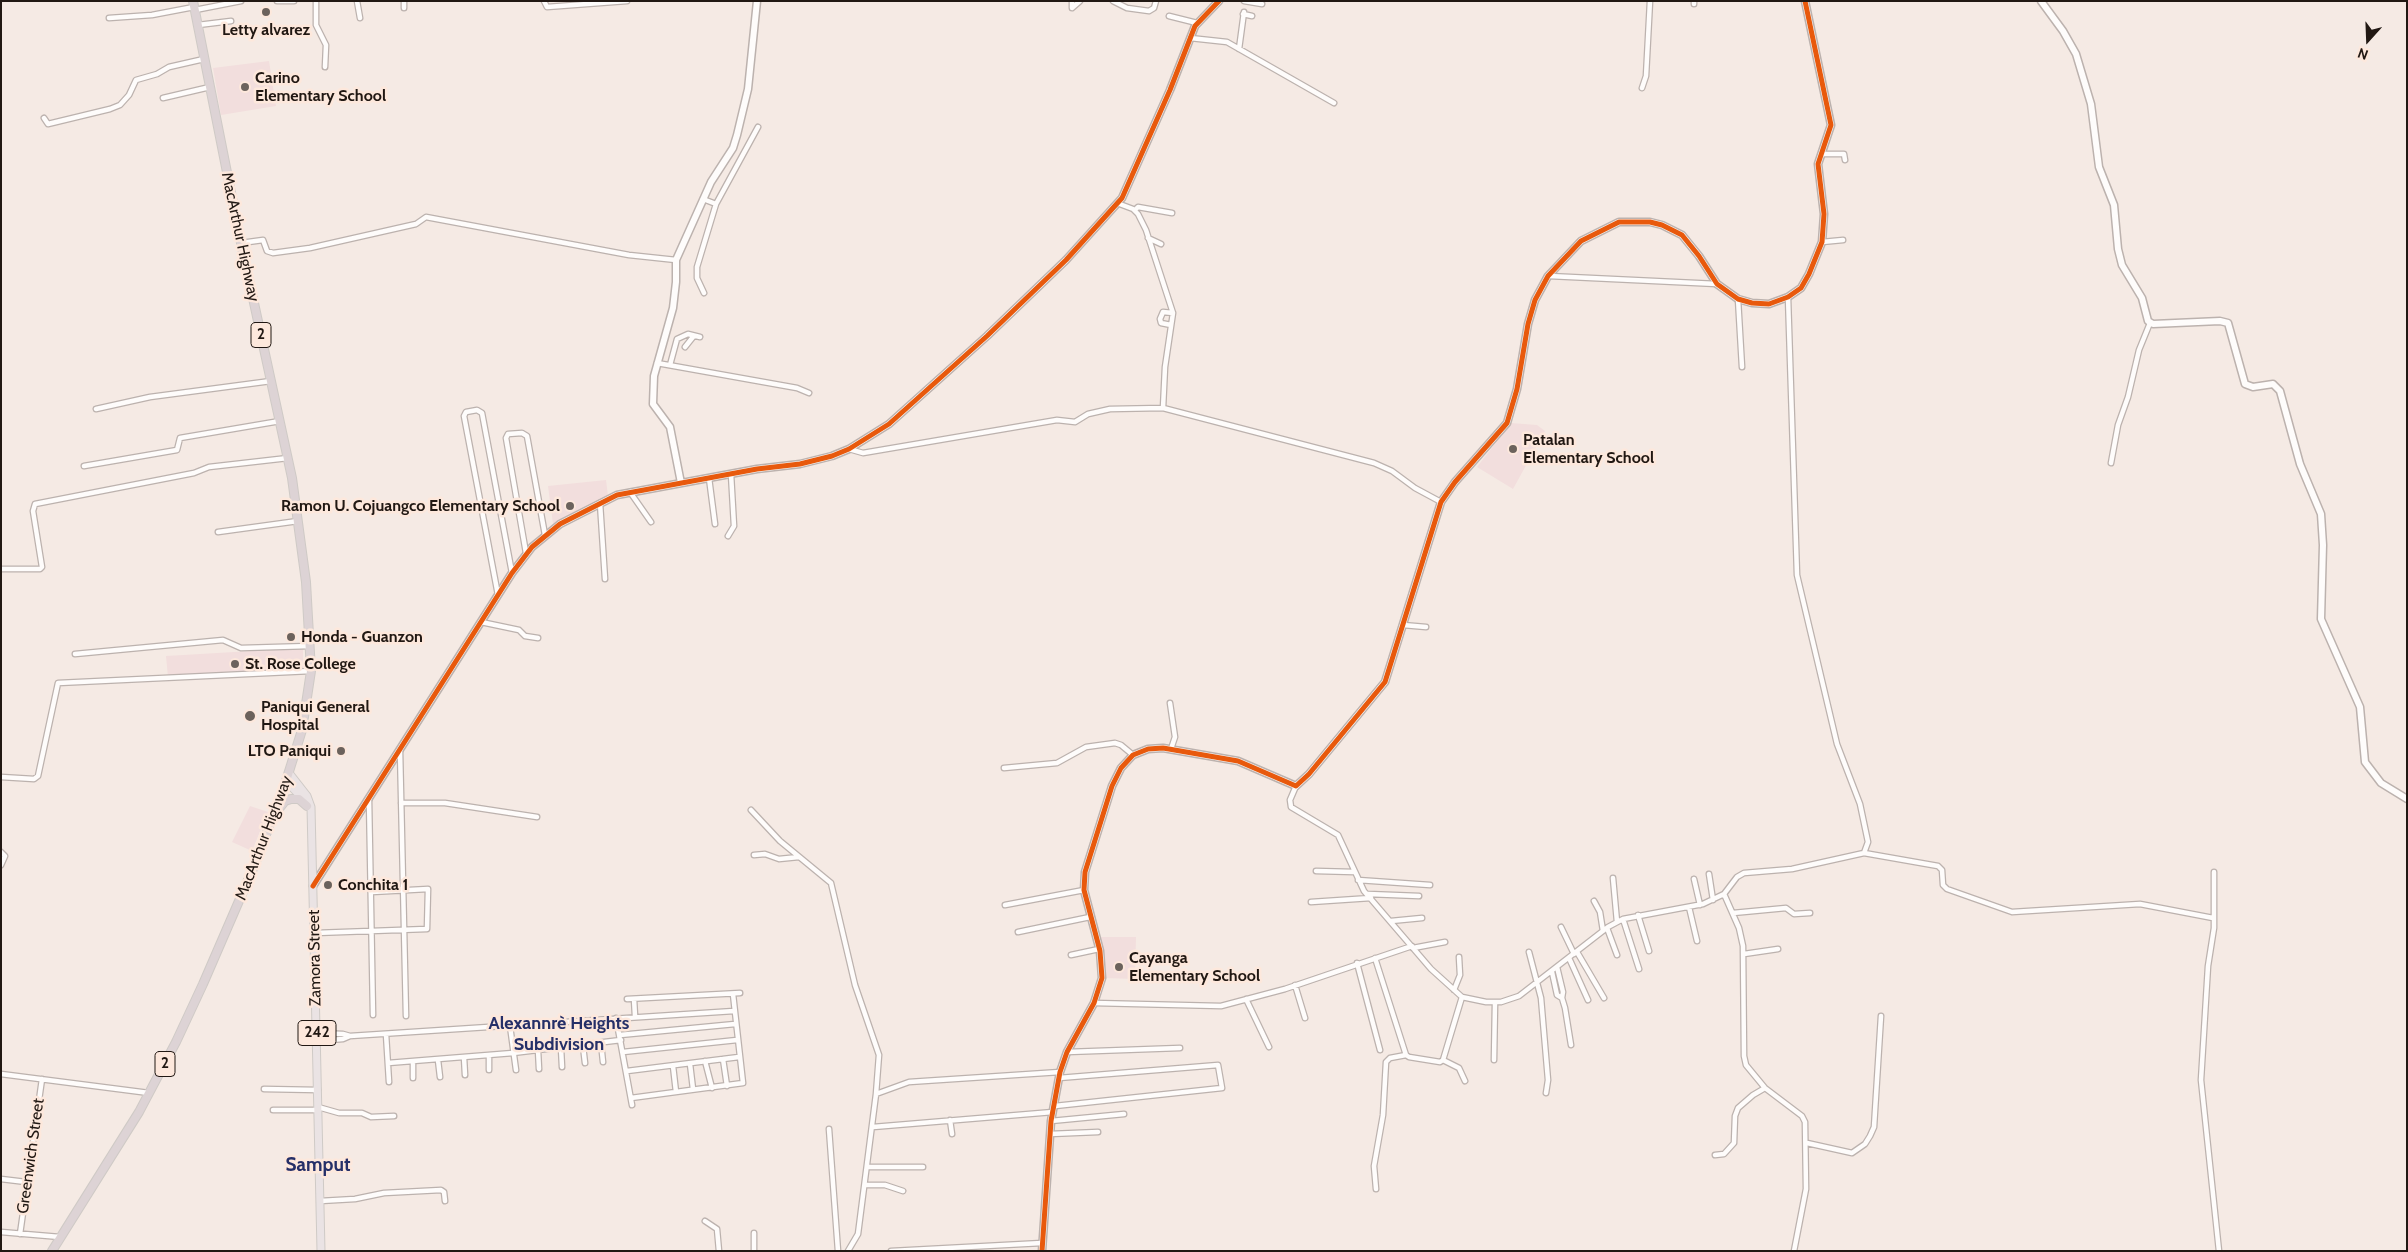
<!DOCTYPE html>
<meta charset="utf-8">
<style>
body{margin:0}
#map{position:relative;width:2408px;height:1252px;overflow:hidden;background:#f5eae4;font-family:Cabin,sans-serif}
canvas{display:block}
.frame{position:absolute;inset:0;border:2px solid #211813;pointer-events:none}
.north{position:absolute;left:2343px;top:15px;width:50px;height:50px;-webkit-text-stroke:4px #fde8dc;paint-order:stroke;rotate:200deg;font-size:14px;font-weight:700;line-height:20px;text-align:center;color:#211813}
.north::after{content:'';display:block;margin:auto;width:18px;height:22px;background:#211813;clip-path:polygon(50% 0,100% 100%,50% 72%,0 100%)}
</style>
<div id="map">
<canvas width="2408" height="1252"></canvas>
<div class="frame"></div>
<div class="north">N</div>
</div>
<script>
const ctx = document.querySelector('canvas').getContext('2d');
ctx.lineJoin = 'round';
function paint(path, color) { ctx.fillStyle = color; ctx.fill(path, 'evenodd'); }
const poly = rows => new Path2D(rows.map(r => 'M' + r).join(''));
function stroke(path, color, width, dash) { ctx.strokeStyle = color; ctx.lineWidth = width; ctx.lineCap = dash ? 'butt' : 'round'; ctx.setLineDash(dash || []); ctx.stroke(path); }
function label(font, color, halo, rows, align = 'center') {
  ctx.font = font + ' Cabin,sans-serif'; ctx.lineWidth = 5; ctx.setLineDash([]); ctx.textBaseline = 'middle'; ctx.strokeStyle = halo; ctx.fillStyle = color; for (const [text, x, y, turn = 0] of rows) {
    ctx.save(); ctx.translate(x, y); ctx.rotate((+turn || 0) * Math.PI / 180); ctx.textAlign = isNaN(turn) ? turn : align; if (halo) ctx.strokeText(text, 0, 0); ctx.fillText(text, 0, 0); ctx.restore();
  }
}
paint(poly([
 [269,61,276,106,221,115,213,68],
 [1511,423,1537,425,1545,431,1513,489,1477,467],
 [606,480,608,496,553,524,548,486],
 [303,648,303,672,168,677,166,656],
 [250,806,268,812,252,851,232,842],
 [1098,937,1136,937,1135,979,1104,978]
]), '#f2dedd');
const street = poly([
 [277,1,294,1],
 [316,1,316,25,326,45,325,67],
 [357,1,360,18],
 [544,1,547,7,627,1],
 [1072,1,1072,8,1080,1],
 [1113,1,1127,8,1149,11,1154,8,1156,1],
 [1244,1,1262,4],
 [1694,4,1694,1],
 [404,8,404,1],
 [195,10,241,1],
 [1243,14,1252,16],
 [1169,16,1197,23],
 [109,18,152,15,194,7],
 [198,25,231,21],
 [1190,38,1227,42,1334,103],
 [1239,49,1244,12],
 [1642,88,1646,76,1650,1],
 [163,98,210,87],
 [44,118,48,124,110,109,120,105,129,95,136,80,157,74,169,67,204,59],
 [1821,154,1844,154,1845,160],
 [703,199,716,204],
 [1117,203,1133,209,1138,214,1146,230,1173,313,1165,367,1163,408,1374,463,1392,471,1415,488,1441,502],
 [1135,210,1138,207,1172,213],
 [1148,238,1161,244],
 [1822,242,1843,240],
 [241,243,263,240,267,251,273,253,310,248,416,224,426,217,629,255,676,260],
 [1549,276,1717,284],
 [704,293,697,278,697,267,716,204,758,127],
 [1738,299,1742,367],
 [1171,325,1161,323,1160,319,1163,312,1173,313],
 [685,347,693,337],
 [657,363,797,388,809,393],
 [670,365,677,339,688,334,700,337],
 [96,409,150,397,271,381],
 [849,449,863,453,1057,420,1075,422,1088,414,1110,409,1163,408],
 [2111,463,2118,425,2128,397,2139,350,2150,323],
 [84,466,177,450,180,438,280,421],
 [709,478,715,524],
 [630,492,651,522],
 [600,503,605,579],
 [218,532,298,521],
 [728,536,734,526,731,474],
 [526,553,506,438,508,434,522,433,527,436,545,535],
 [1,569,40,569,42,567,33,511,35,504,194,473,209,467,288,458],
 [498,595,464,416,466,412,477,410,482,413,512,573],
 [481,622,519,630,525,636,538,638],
 [1403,625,1426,627],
 [75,654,223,640,241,648,310,646],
 [1170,703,1175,737,1171,749],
 [400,750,406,1016],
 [1004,768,1057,763,1086,747,1115,743,1121,745,1133,755],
 [1,777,34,779,38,776,58,683,311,671],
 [1296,786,1290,800,1291,807,1338,835,1364,891,1431,969,1462,997,1486,1002,1501,1002,1519,996,1608,927,1623,919,1703,904,1724,894,1737,877,1744,873,1792,869,1864,853,1868,842,1860,804,1837,744,1797,575,1788,297],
 [369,799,373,1015],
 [401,803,445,803,537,817],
 [751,810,780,841,831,883,855,985,879,1055,876,1094,909,1082,1060,1072],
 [1,852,5,856,1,865],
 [1864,853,1938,866,1942,870,1943,885,1947,889,2012,912,2140,904,2213,918],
 [754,855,765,854,779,859,799,857],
 [1316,871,1354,872],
 [2214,872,2214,928,2208,966,2201,1080,2219,1251],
 [1709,874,1713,900],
 [1613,878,1617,922],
 [1694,879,1700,905],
 [1358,880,1430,885],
 [1368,894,1419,896],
 [1724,894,1739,928,1743,946,1744,1056,1746,1065,1765,1088,1802,1116,1805,1122,1806,1189,1794,1251],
 [1594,901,1600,912,1603,931],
 [1311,902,1371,898],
 [1005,905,1084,890],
 [1689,907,1697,941],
 [1733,913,1786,908,1794,914,1810,913],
 [1638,915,1649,951],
 [1623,919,1639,969],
 [1391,921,1422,918],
 [1561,927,1574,954],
 [1607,928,1617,955],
 [1018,932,1090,917],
 [315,933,427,929,428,889,372,892],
 [1413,948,1445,942],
 [1529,952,1541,998,1548,1080,1546,1093],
 [1577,952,1604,998],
 [1744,954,1778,949],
 [1071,955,1099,949],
 [1375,958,1406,1055,1409,1057,1440,1062,1443,1060,1462,997],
 [1569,958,1588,1000],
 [1357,963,1380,1050],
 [1557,967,1563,992,1562,998],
 [1552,972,1557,995,1562,998,1565,1008,1571,1045],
 [1295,985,1305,1018],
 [1454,990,1460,975,1459,957],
 [627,999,740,993],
 [634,999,635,1016],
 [1246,999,1269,1047],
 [1094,1003,1221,1006,1285,989,1412,946],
 [616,1018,632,1105],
 [510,1026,516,1070],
 [317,1033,343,1034,350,1036],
 [386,1034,389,1082],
 [620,1035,735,1024],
 [317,1041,343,1039,350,1036,734,1011],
 [601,1043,603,1062],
 [583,1046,585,1063],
 [561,1048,562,1067],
 [538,1050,539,1069],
 [623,1052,737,1040],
 [1067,1052,1180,1048],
 [489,1055,489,1070],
 [464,1057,465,1075],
 [723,1059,727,1086],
 [438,1060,440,1077],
 [1443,1060,1459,1068,1465,1081],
 [1494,1060,1495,1003],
 [705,1061,712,1088],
 [413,1062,413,1078],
 [388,1063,513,1053,621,1040],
 [690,1064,693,1089],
 [673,1066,676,1092],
 [627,1071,739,1057],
 [1,1074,149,1093],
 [264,1089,318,1090],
 [631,1098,743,1083,733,994],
 [1055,1106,1222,1088,1218,1065,1059,1078],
 [318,1107,339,1113,362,1113,371,1117,394,1116],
 [273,1110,318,1110],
 [950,1120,952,1134],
 [1051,1121,1124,1114],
 [873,1127,1053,1112],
 [829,1129,838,1251],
 [1050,1134,1098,1132],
 [1807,1143,1852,1153,1865,1144,1870,1136,1874,1127,1881,1016],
 [1715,1155,1724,1154,1734,1143,1735,1116,1738,1108,1753,1095,1765,1088],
 [867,1167,923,1167],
 [1,1179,26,1182],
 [865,1185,885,1185,903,1191],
 [1376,1189,1374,1166,1383,1115,1386,1062,1390,1058,1406,1055],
 [320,1201,355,1199,384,1193,441,1190,444,1192,445,1201],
 [705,1221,717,1229,719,1251],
 [1,1232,60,1237],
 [20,1234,42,1079],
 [754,1251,754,1233],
 [848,1251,858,1234,876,1094],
 [891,1251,1042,1243]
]);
const secondary = poly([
 [2041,1,2063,31,2076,54,2091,104,2099,167,2114,205,2118,249,2122,265,2142,298,2148,321,2153,324,2220,321,2228,323,2245,384,2253,387,2273,384,2280,391,2300,464,2321,514,2323,545,2321,619,2360,707,2365,762,2381,783,2407,799],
 [681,483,670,427,653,404,654,376,673,308,676,282,676,260,711,182,733,148,737,135,748,89,757,1],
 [313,886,512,573,532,547,560,524,617,495,757,469,800,464,832,456,849,449,889,424,987,336,1066,260,1122,198,1170,90,1195,26,1219,1],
 [1042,1251,1051,1121,1060,1072,1067,1052,1094,1003,1102,978,1100,951,1084,890,1085,872,1112,786,1121,768,1133,755,1148,749,1163,748,1238,761,1296,786,1309,774,1385,682,1441,502,1455,482,1507,423,1517,389,1528,324,1535,300,1548,276,1581,241,1619,222,1650,222,1662,225,1682,235,1699,256,1717,284,1738,299,1752,303,1769,304,1788,297,1801,288,1809,274,1822,242,1824,214,1818,164,1831,125,1805,1]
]);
const primary = poly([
 [289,773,307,796,311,807,321,1251],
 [286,781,306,802]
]);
const highway = poly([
 [278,810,285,801,291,799,299,799,307,806],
 [52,1251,139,1112,176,1042,203,984,255,864,286,781,302,730,311,671,306,582,292,478,241,243,193,1]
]);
stroke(street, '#bcb2ae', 7);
stroke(secondary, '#bcb2ae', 9);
stroke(primary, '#cfcac6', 9);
stroke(highway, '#cfcac6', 10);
stroke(street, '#fefcfb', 4.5);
stroke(secondary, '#fefcfb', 6);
stroke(primary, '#eae3e4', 7);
stroke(highway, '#ddd3d5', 8);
stroke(poly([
 [313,886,512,573,532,547,560,524,617,495,757,469,800,464,832,456,849,449,889,424,987,336,1066,260,1122,198,1170,90,1195,26,1219,1],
 [1042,1251,1051,1121,1060,1072,1067,1052,1094,1003,1102,978,1100,951,1084,890,1085,872,1112,786,1121,768,1133,755,1148,749,1163,748,1238,761,1296,786,1309,774,1385,682,1441,502,1455,482,1507,423,1517,389,1528,324,1535,300,1548,276,1581,241,1619,222,1650,222,1662,225,1682,235,1699,256,1717,284,1738,299,1752,303,1769,304,1788,297,1801,288,1809,274,1822,242,1824,214,1818,164,1831,125,1805,1]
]), '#e8590c', 5);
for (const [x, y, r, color] of [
 [266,12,5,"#6b625c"],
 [245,87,5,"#6b625c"],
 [1513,449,5,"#6b625c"],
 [570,506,5,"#6b625c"],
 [291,637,5,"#6b625c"],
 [235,664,5,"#6b625c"],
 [250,716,6,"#6b625c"],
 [341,751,5,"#6b625c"],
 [328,885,5,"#6b625c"],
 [1119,967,5,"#6b625c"]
]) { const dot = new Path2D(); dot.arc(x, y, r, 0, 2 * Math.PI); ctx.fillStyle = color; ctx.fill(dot); stroke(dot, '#fde8dc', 2); }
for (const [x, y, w] of [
 [261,335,20],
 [317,1033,38],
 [165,1064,20]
]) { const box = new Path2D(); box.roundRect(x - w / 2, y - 12.5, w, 25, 4); ctx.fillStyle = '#fde8dc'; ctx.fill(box); stroke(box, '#211813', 1); }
label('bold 15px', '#211813', null, [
 ["2",261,335],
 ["242",317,1033],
 ["2",165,1064]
]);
label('bold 16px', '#211813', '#fde8dc', [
 ["Letty alvarez",266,30,"center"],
 ["Carino",255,78],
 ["Elementary School",255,96],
 ["Patalan",1523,440],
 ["Elementary School",1523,458],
 ["Ramon U. Cojuangco Elementary School",560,506,"right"],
 ["Honda - Guanzon",301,637],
 ["St. Rose College",245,664],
 ["Paniqui General",261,707],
 ["Hospital",261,725],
 ["LTO Paniqui",331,751,"right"],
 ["Conchita 1",338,885],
 ["Cayanga",1129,958],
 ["Elementary School",1129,976]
], 'left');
label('16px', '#211813', '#fde8dc', [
 ["MacArthur Highway",240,237,78],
 ["MacArthur Highway",264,838,-69],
 ["Zamora Street",315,958,-91],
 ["Greenwich Street",31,1156,-82]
]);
label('bold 18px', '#252f68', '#fde8dc', [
 ["Alexannrè Heights",559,1024],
 ["Subdivision",559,1045]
]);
label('bold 19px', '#252f68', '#fde8dc', [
 ["Samput",318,1165]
]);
</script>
